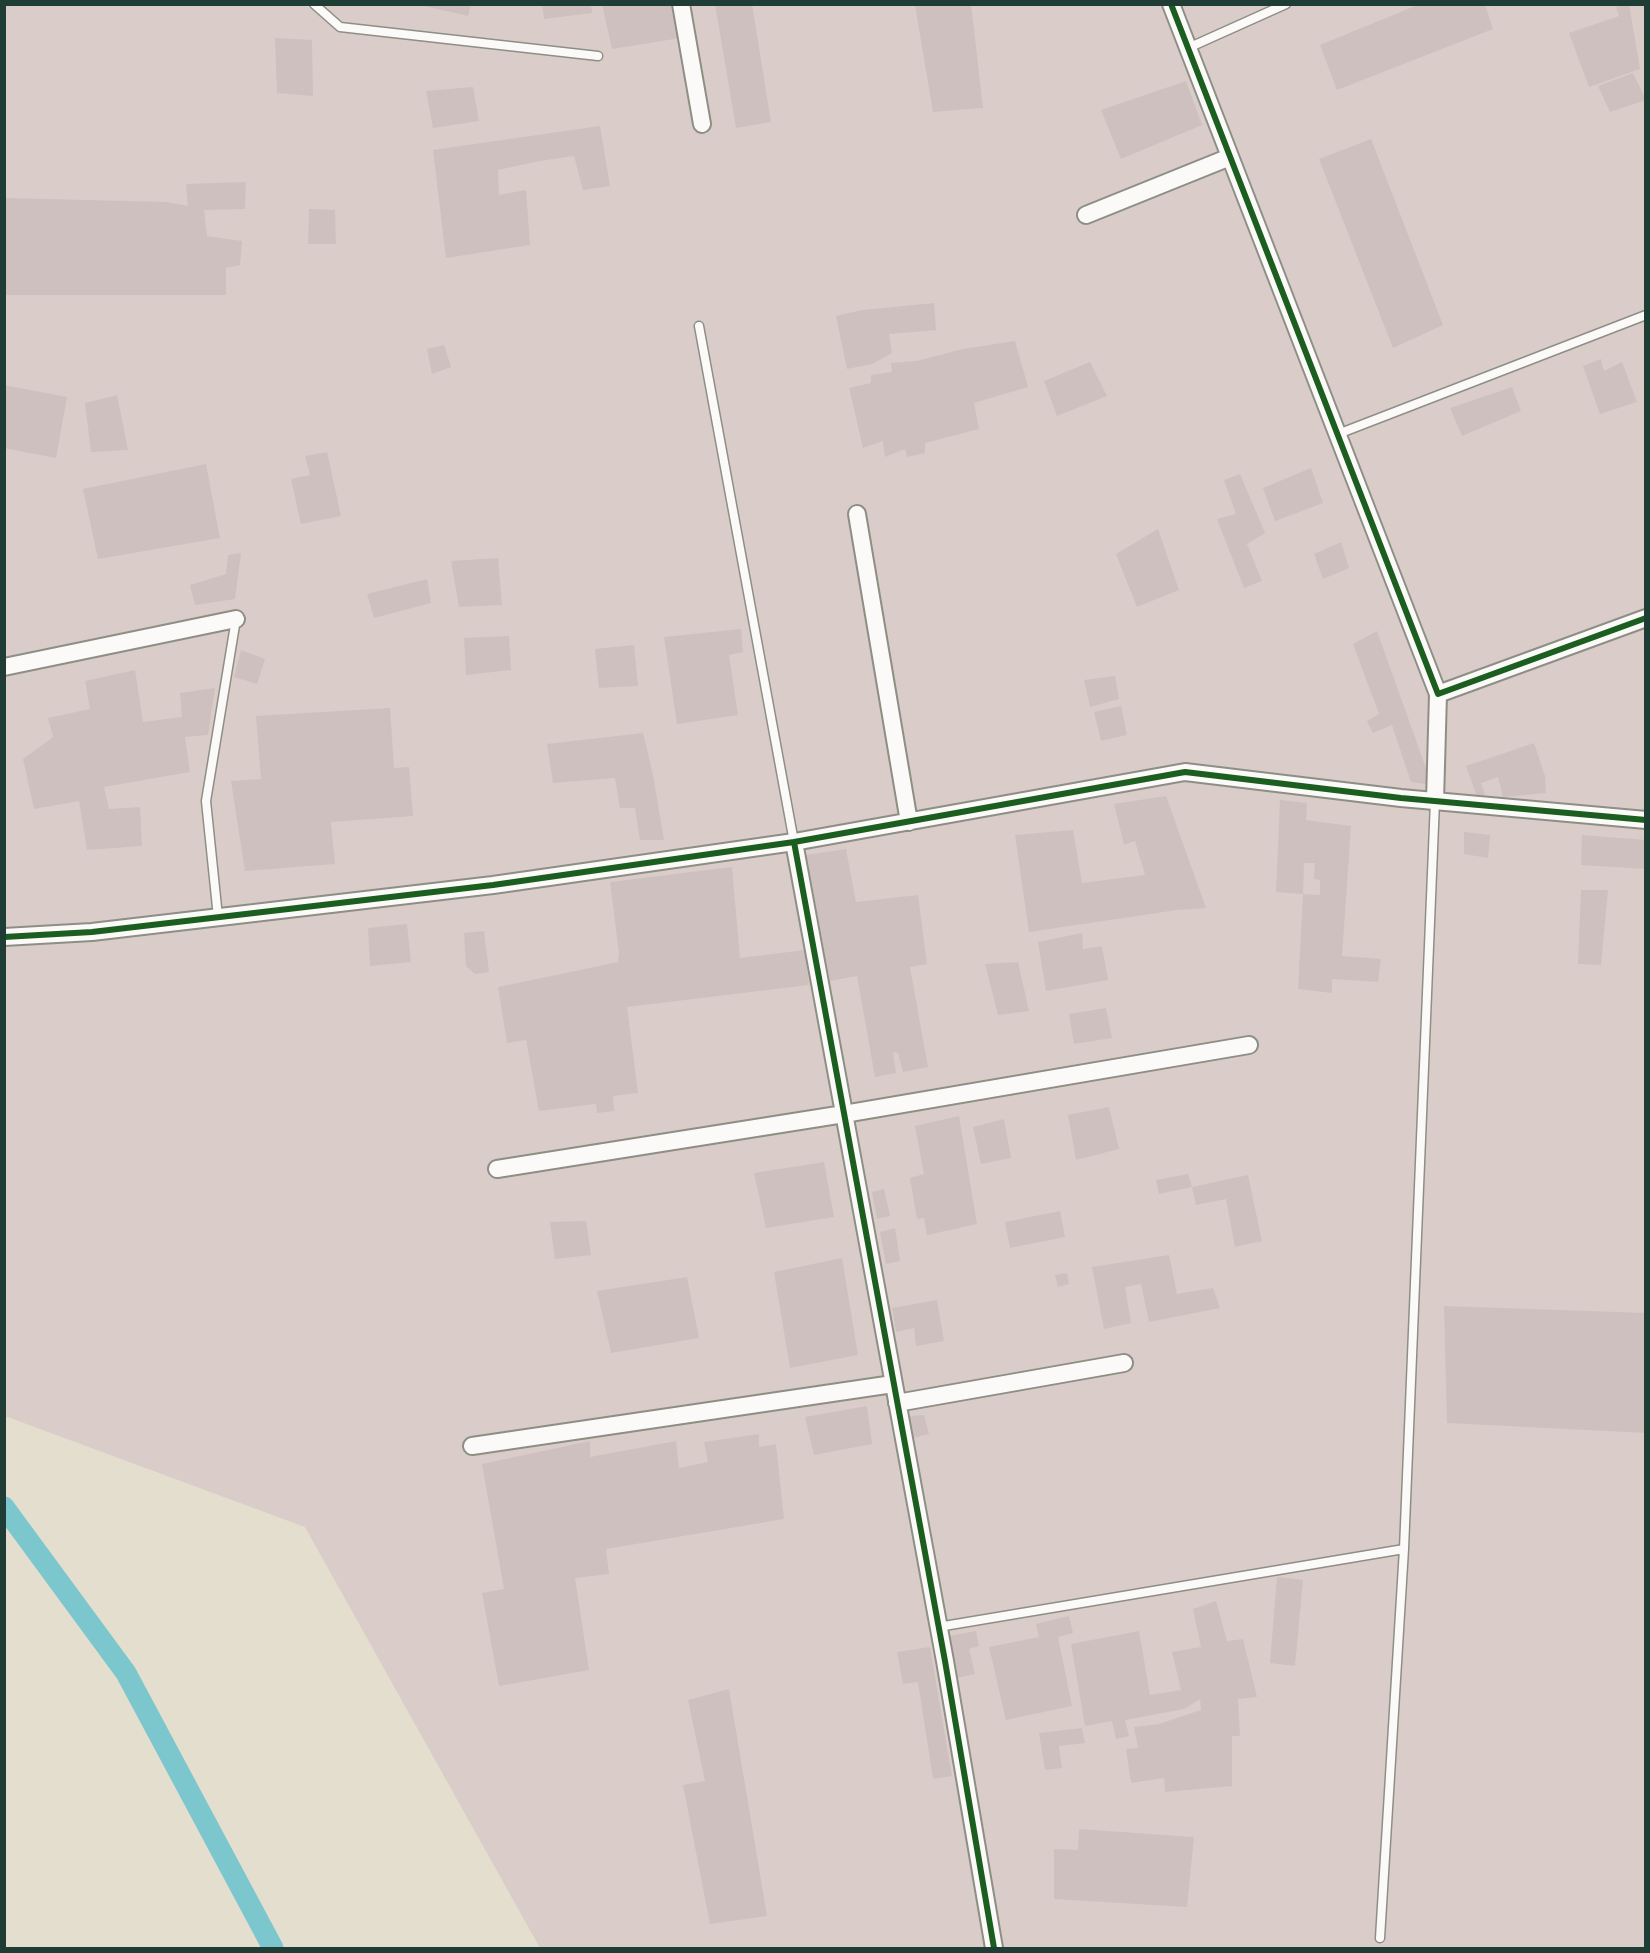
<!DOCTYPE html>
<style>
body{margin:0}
#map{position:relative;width:1650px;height:1953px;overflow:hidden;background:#e3dece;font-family:Caveat,sans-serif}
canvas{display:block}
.frame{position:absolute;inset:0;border:6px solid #1f3d34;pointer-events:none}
</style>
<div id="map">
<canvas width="1650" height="1953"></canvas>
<div class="frame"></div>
</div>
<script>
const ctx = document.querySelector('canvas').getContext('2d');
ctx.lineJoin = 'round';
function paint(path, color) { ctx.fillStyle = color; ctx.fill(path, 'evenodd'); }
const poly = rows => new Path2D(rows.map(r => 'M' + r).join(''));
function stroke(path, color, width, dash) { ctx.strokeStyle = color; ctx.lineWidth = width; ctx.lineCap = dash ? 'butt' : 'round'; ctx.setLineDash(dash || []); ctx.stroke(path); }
paint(poly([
 [4,5,1645,5,1645,1948,540,1948,305,1527,5,1416]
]), '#daccc8');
stroke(poly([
 [4,1507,126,1673,273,1948]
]), '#7cc6cd', 21);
paint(poly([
 [416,4,471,4,468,16],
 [542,4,591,4,592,13,544,19],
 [602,4,676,4,680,38,612,49],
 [715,4,752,4,771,122,736,128],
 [919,4,971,4,983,108,933,112,915,5],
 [1420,4,1485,4,1493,29,1337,90,1320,45],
 [1624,4,1629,4,1640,69,1589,87,1569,33,1619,16,1616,7],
 [275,38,312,40,313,96,277,93],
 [1633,73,1646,100,1610,112,1598,86],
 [1186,81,1202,125,1121,159,1101,110],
 [473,87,479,121,433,128,426,91],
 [600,126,610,186,583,190,574,156,540,161,498,170,499,195,526,190,530,245,446,258,433,150],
 [1371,139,1443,325,1393,348,1319,159],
 [246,182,245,209,204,210,207,236,242,241,240,265,226,268,226,295,4,295,5,198,167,202,188,206,186,184],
 [309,209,335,210,336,244,308,244],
 [934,303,936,330,889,334,892,353,872,364,847,369,836,316,862,310],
 [1015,341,1028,387,974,403,979,429,925,443,925,453,907,457,905,449,885,457,883,441,863,448,849,388,871,383,871,375,892,372,891,363,917,361,963,349],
 [444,345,451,367,432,374,427,349],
 [1601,359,1604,371,1622,362,1637,402,1600,414,1583,366],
 [1090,362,1107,396,1057,416,1044,381],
 [4,385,67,397,56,458,4,448],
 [1512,387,1521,411,1462,436,1450,408],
 [117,395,128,450,91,452,85,403],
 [327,452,341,516,301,524,291,479,310,475,305,456],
 [206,464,220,538,98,559,83,489],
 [1311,468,1323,503,1275,521,1263,488],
 [1240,474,1265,533,1247,544,1262,581,1244,588,1217,519,1236,514,1224,480],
 [1158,529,1179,590,1137,607,1116,554],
 [1341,542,1349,568,1323,579,1314,554],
 [241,553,235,599,195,605,190,585,226,574,228,555],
 [498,558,502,605,459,607,451,561],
 [427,579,431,603,374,618,367,594],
 [741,629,743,652,729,655,738,715,677,724,664,637],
 [1377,631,1432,785,1411,782,1392,725,1373,733,1367,721,1379,714,1353,644],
 [509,636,511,670,466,675,464,638],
 [634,645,638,686,599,688,595,649],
 [241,650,265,659,257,684,234,677],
 [135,670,143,722,182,717,180,693,215,688,208,735,185,737,190,772,104,787,109,809,140,807,142,846,87,850,79,801,34,809,23,759,53,737,48,718,90,709,85,681],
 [1115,676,1119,699,1090,707,1084,680],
 [1121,706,1127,735,1101,741,1094,712],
 [390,708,394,768,409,767,413,816,331,822,335,864,245,871,231,781,261,779,256,716],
 [643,733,653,775,664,840,640,840,635,808,620,808,615,778,553,783,547,744],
 [1534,743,1545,776,1546,793,1503,797,1498,777,1481,783,1485,794,1477,797,1466,766],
 [1166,796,1206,908,1177,910,1029,932,1015,835,1073,830,1082,883,1145,875,1135,841,1124,845,1114,804],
 [1280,800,1307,803,1306,820,1351,826,1342,956,1381,959,1378,982,1332,979,1332,993,1298,989,1303,894,1320,895,1320,880,1314,879,1315,863,1304,863,1303,894,1276,892],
 [1464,832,1490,835,1488,858,1464,854],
 [1582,835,1646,840,1646,869,1581,865],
 [846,849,856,902,918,895,927,964,910,967,928,1067,903,1072,898,1053,893,1052,896,1073,875,1077,857,976,830,981,806,855],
 [732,867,740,958,805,950,809,985,627,1007,638,1093,613,1096,614,1111,597,1113,596,1104,539,1111,526,1040,507,1043,498,987,618,962,619,953,610,882],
 [1581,890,1608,890,1601,965,1578,964],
 [407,924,411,962,370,966,368,928],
 [484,931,489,972,475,974,466,966,464,933],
 [1082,933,1083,949,1102,946,1108,980,1046,991,1038,942],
 [1018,962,1029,1011,998,1015,985,964],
 [1106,1008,1112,1038,1074,1044,1069,1014],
 [1109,1107,1119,1149,1076,1160,1068,1115],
 [959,1116,977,1224,927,1235,924,1218,917,1219,910,1178,924,1174,915,1126],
 [1004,1119,1011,1158,981,1164,973,1127],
 [824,1162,834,1217,766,1228,754,1173],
 [1188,1174,1192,1187,1248,1175,1262,1241,1235,1247,1226,1199,1196,1205,1192,1187,1159,1194,1156,1180],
 [884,1189,890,1216,877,1219,872,1192],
 [1060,1211,1065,1237,1010,1248,1005,1222],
 [586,1221,591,1255,555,1259,550,1222],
 [895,1228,900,1261,886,1264,880,1232],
 [1169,1255,1177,1294,1213,1288,1220,1308,1149,1322,1141,1284,1125,1287,1131,1323,1104,1329,1092,1267],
 [842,1258,858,1355,790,1368,774,1272],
 [1067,1273,1069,1284,1058,1287,1055,1275],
 [687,1277,699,1338,611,1353,597,1291],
 [937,1300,944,1341,916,1346,914,1328,896,1332,892,1308],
 [1444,1306,1646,1313,1646,1433,1447,1423],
 [867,1406,872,1444,814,1455,805,1417],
 [924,1415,929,1434,913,1438,908,1416],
 [759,1434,759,1447,776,1444,784,1519,606,1549,609,1574,575,1578,589,1670,499,1686,482,1593,504,1589,482,1464,590,1441,590,1457,676,1441,679,1468,708,1462,704,1442],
 [1277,1577,1303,1580,1295,1666,1270,1663],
 [1216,1601,1227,1641,1243,1639,1257,1697,1238,1699,1240,1736,1232,1736,1232,1786,1165,1792,1164,1778,1131,1783,1126,1749,1138,1748,1134,1727,1159,1724,1201,1710,1200,1699,1184,1709,1125,1720,1129,1736,1116,1739,1112,1721,1085,1726,1071,1644,1139,1631,1150,1695,1181,1690,1172,1652,1201,1647,1193,1609],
 [1069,1616,1073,1633,1058,1637,1072,1706,1006,1720,989,1647,1039,1637,1036,1624],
 [976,1631,979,1646,969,1649,975,1674,957,1678,949,1636],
 [930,1647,952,1776,933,1779,918,1682,903,1684,897,1652],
 [729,1689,767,1916,710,1924,683,1785,705,1781,688,1700],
 [1082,1728,1085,1743,1059,1746,1062,1768,1045,1770,1039,1733],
 [1079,1829,1194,1837,1187,1907,1054,1899,1054,1849,1078,1850]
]), '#cfc0c0');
const lane = poly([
 [314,4,340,27,598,56],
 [1188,48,1286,4],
 [699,326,794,842],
 [1338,434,1646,315],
 [218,917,206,801,236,619],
 [938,1627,1404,1549],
 [1380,1938,1404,1549,1435,801]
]);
const street = poly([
 [681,4,702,124],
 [1171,4,1438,694,1646,618],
 [1086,215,1230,157],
 [857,514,909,822],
 [4,667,236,619],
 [1435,801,1438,694],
 [794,842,945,1661,994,1948],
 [4,937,92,932,493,885,794,842,1185,772,1401,798,1646,820],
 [497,1169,844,1114,1249,1045],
 [897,1403,1124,1363],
 [472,1446,893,1384]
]);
stroke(lane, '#8d8f85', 11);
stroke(street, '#8d8f85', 20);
stroke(lane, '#fbfaf8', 8);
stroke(street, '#fbfaf8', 16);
stroke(poly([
 [1171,4,1438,694,1646,618],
 [794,842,945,1661,994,1948],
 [4,937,92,932,493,885,794,842,1185,772,1401,798,1646,820]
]), '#1b5e20', 6);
</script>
